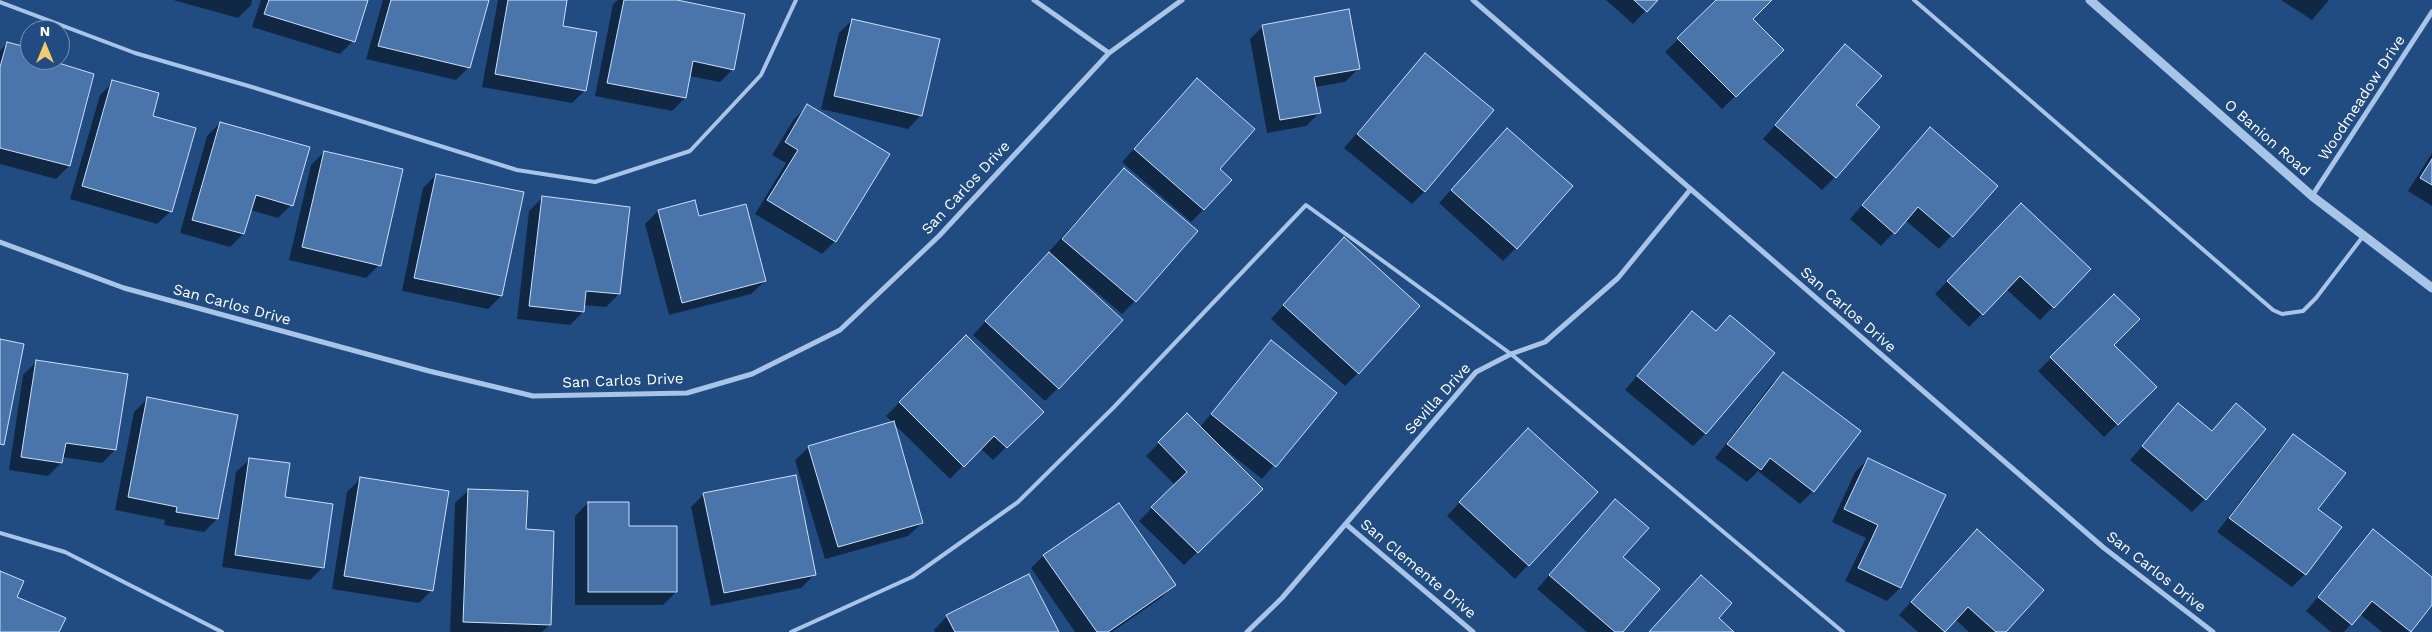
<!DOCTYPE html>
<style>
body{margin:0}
#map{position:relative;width:2432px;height:632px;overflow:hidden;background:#214c82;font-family:"Work Sans",sans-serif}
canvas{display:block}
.north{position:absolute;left:20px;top:20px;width:50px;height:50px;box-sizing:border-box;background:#214c82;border:1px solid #7a94b4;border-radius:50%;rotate:0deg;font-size:14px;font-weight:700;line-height:20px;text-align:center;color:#fff}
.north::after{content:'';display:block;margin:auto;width:18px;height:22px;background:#f5cc69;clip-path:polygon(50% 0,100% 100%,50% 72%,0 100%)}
</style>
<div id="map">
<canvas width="2432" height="632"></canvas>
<div class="north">N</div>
</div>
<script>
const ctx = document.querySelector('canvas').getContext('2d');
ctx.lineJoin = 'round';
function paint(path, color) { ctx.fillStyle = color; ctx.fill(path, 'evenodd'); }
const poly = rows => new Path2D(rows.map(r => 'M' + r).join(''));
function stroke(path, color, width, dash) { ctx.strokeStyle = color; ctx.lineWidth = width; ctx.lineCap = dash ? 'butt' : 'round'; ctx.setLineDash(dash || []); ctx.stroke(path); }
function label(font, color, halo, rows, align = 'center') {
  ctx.font = font + ' "Work Sans",sans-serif'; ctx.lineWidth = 5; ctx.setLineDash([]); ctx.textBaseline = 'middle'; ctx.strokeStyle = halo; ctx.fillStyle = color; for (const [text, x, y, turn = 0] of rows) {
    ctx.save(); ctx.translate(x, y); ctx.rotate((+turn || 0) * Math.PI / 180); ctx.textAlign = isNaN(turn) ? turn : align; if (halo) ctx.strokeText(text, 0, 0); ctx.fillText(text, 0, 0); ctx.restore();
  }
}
paint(poly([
 [173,0,252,0,251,5,238,18],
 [261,0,367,0,353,41,340,54,252,27],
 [383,0,488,0,469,67,456,80,366,59],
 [498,0,566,0,561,27,585,90,572,103,482,87],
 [618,0,670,0,733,69,720,82,689,76,685,98,672,111,595,96,613,4],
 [1606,0,1656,0,1633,24],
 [1718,0,1770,0,1751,19,1782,50,1722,109,1665,52],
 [2281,0,2329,0,2312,20],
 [852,20,921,115,908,129,821,109,839,33],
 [1263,26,1358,69,1345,82,1315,87,1319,113,1306,126,1267,133,1250,39],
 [7,43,30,50,30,60,48,60,69,166,56,179,0,164,0,51],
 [1425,54,1425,191,1412,204,1344,148],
 [1832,59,1854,106,1835,177,1822,190,1763,139],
 [1197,79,1218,169,1204,209,1191,222,1122,162],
 [113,82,152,117,171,211,157,224,70,199,100,95],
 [808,106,835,241,822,254,755,214,786,163,772,155,794,119],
 [220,123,291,205,278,218,250,210,243,234,230,247,180,233,207,136],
 [1917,142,1996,187,1939,249,1905,220,1881,246,1850,219],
 [1494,143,1516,248,1503,261,1439,203],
 [324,152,379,265,366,278,289,260,311,165],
 [2432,153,2432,206,2408,191],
 [1124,169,1135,301,1122,314,1054,256,1058,388,1045,401,973,335],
 [436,175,501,296,488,309,402,291,423,188],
 [542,198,619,294,606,307,584,305,583,312,570,325,517,319,529,211],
 [658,211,698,217,765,281,751,294,669,315,645,224],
 [2008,217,2090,269,2040,320,2006,289,1969,327,1935,294],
 [1331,252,1358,373,1345,386,1271,319],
 [2114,296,2112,345,2155,387,2104,437,2038,371],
 [1692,312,1715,332,1730,317,1706,433,1693,446,1625,390],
 [966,336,1042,412,993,460,980,448,950,479,886,416],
 [1271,342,1335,393,1262,479,1222,447,1221,448,1261,489,1184,565,1139,521,1175,485,1146,456,1187,415,1200,427],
 [36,362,115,450,102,463,62,457,61,463,48,476,9,470,23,375],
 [1783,373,1813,491,1800,504,1758,471,1747,482,1715,458,1770,386],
 [147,399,217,519,204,532,164,525,165,520,115,510,134,412],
 [2178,405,2211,432,2236,405,2205,499,2192,512,2130,460],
 [2293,436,2317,510,2340,528,2305,574,2292,587,2217,532,2280,449],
 [1515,442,1596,492,1515,579,1447,516],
 [809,447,922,523,908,536,825,559,795,460],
 [250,459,284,498,323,567,310,580,222,567,236,472],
 [1868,459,1944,496,1900,588,1887,601,1845,581,1866,538,1832,522,1855,472],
 [360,479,432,590,419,603,332,589,347,492],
 [469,490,525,531,550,625,542,632,450,632,455,503],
 [704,494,814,575,801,588,711,606,691,507],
 [588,503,628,527,676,592,663,605,575,605,575,516],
 [1602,514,1621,557,1621,632,1587,632,1537,589],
 [2373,531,2432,579,2432,603,2409,632,2382,632,2360,614,2344,632,2331,632,2306,611],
 [1964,544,2004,632,1969,632,1955,619,1943,632,1918,632,1899,615],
 [1044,555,1174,585,1161,598,1112,632,1075,632,1031,568],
 [947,616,1057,632,935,632,934,630]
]), '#0007');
const building = poly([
 [269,0,368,0,355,42,264,14,269,0],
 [391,0,489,0,470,68,378,46,391,0],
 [508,0,567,0,563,26,597,32,586,91,495,74,508,0],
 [624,0,677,0,745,14,734,70,693,61,686,98,607,83,624,0],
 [1634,0,1658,0,1647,12,1634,0],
 [1716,0,1772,0,1753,19,1784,50,1736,97,1677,38,1716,0],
 [1349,9,1360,69,1314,77,1321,113,1280,120,1262,25,1349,9],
 [852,19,940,39,922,116,834,96,852,19],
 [7,42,30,48,30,60,49,60,94,74,70,166,0,148,0,67,7,42],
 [1845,44,1882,76,1856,105,1880,127,1836,178,1775,125,1845,44],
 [1425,53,1494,110,1425,192,1357,134,1425,53],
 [1197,78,1255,129,1220,169,1232,180,1204,210,1134,149,1197,78],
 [112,80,159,93,153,116,196,128,172,212,82,186,112,80],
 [807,104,890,154,836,242,767,200,798,150,785,142,807,104],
 [220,122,310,147,293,206,256,195,244,234,192,220,220,122],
 [1930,127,1998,186,1953,237,1918,207,1895,234,1862,205,1930,127],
 [1507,128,1573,186,1517,249,1451,190,1507,128],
 [324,151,403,169,381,266,302,247,324,151],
 [2432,159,2432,185,2420,178,2432,159],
 [1124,168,1198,231,1136,302,1062,239,1124,168],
 [436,174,524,192,502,296,414,278,436,174],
 [542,196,630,207,620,294,586,291,584,312,529,306,542,196],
 [695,200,699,216,746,204,766,281,682,303,658,210,695,200],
 [2021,203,2091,269,2054,308,2020,276,1983,315,1947,281,2021,203],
 [1344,237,1420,306,1359,374,1283,305,1344,237],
 [1049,252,1123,320,1059,389,985,321,1049,252],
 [2114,294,2140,319,2114,345,2157,387,2118,425,2050,357,2114,294],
 [1692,311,1716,331,1730,315,1775,353,1706,434,1637,376,1692,311],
 [966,335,1044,412,1007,448,994,436,964,467,899,402,966,335],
 [0,339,24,344,4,445,0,444,0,339],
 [1271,340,1337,393,1276,467,1211,414,1271,340],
 [36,360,128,374,116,450,66,443,62,463,21,457,36,360],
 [1783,372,1861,431,1814,492,1770,458,1761,470,1727,444,1783,372],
 [147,397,238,415,218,519,176,512,177,507,128,497,147,397],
 [2178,403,2212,431,2236,403,2266,429,2206,500,2142,446,2178,403],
 [1187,413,1263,489,1198,553,1151,507,1187,472,1158,442,1187,413],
 [894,421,923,523,838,547,808,446,894,421],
 [1528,428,1598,492,1529,566,1459,502,1528,428],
 [2293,434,2346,473,2318,509,2342,527,2306,575,2229,518,2293,434],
 [249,458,290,463,285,497,333,504,324,568,235,555,249,458],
 [1868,458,1946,495,1901,588,1858,568,1878,525,1844,509,1868,458],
 [796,475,816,575,724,593,703,493,796,475],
 [360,477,449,491,433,591,344,576,360,477],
 [468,489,528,491,526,529,554,531,551,625,463,622,468,489],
 [1615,499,1649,528,1623,557,1660,589,1623,632,1615,632,1549,575,1615,499],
 [588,502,629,502,629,526,677,526,677,592,588,592,588,502],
 [1119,503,1176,585,1108,632,1097,632,1043,555,1119,503],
 [1977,529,2044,590,2006,632,1996,632,1968,607,1945,632,1911,602,1977,529],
 [2373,529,2432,577,2432,605,2411,632,2372,601,2352,625,2318,597,2373,529],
 [0,571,24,581,17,597,66,618,59,632,0,632,0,571],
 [1029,574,1059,632,955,632,946,615,1029,574],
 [1701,575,1732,603,1719,618,1734,632,1649,632,1701,575]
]);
paint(building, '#4a75ab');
stroke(building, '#ccdff6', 1);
stroke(poly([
 [1914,0,2273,310,2282,314,2303,311,2316,298,2364,235],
 [0,2,135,53,252,87,517,170,595,182,690,151,761,75,796,0],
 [0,533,65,552,222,632],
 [791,632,912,577,1018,502,1114,407,1306,205,1511,354,1843,632]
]), '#a8c5e8', 4);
stroke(poly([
 [1034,0,1109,53],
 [1473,0,2104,548,2213,632],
 [2312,196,2432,12],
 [0,242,124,288,429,371,533,396,687,393,752,374,840,330,939,236,1109,53,1182,0],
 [1347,525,1473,632],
 [1247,632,1282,598,1476,372,1511,354,1545,342,1618,278,1690,190]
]), '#a8c5e8', 5);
stroke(poly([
 [2090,0,2312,196,2432,288]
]), '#a8c5e8', 9);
label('15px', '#fff', '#214c82', [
 ["Woodmeadow Drive",2362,98,-57],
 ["O Banion Road",2267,138,41],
 ["San Carlos Drive",966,188,-47],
 ["San Carlos Drive",232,305,15],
 ["San Carlos Drive",1848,310,41],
 ["San Carlos Drive",623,381,-2],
 ["Sevilla Drive",1438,399,-48],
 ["San Clemente Drive",1418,569,40],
 ["San Carlos Drive",2156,572,38]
]);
</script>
